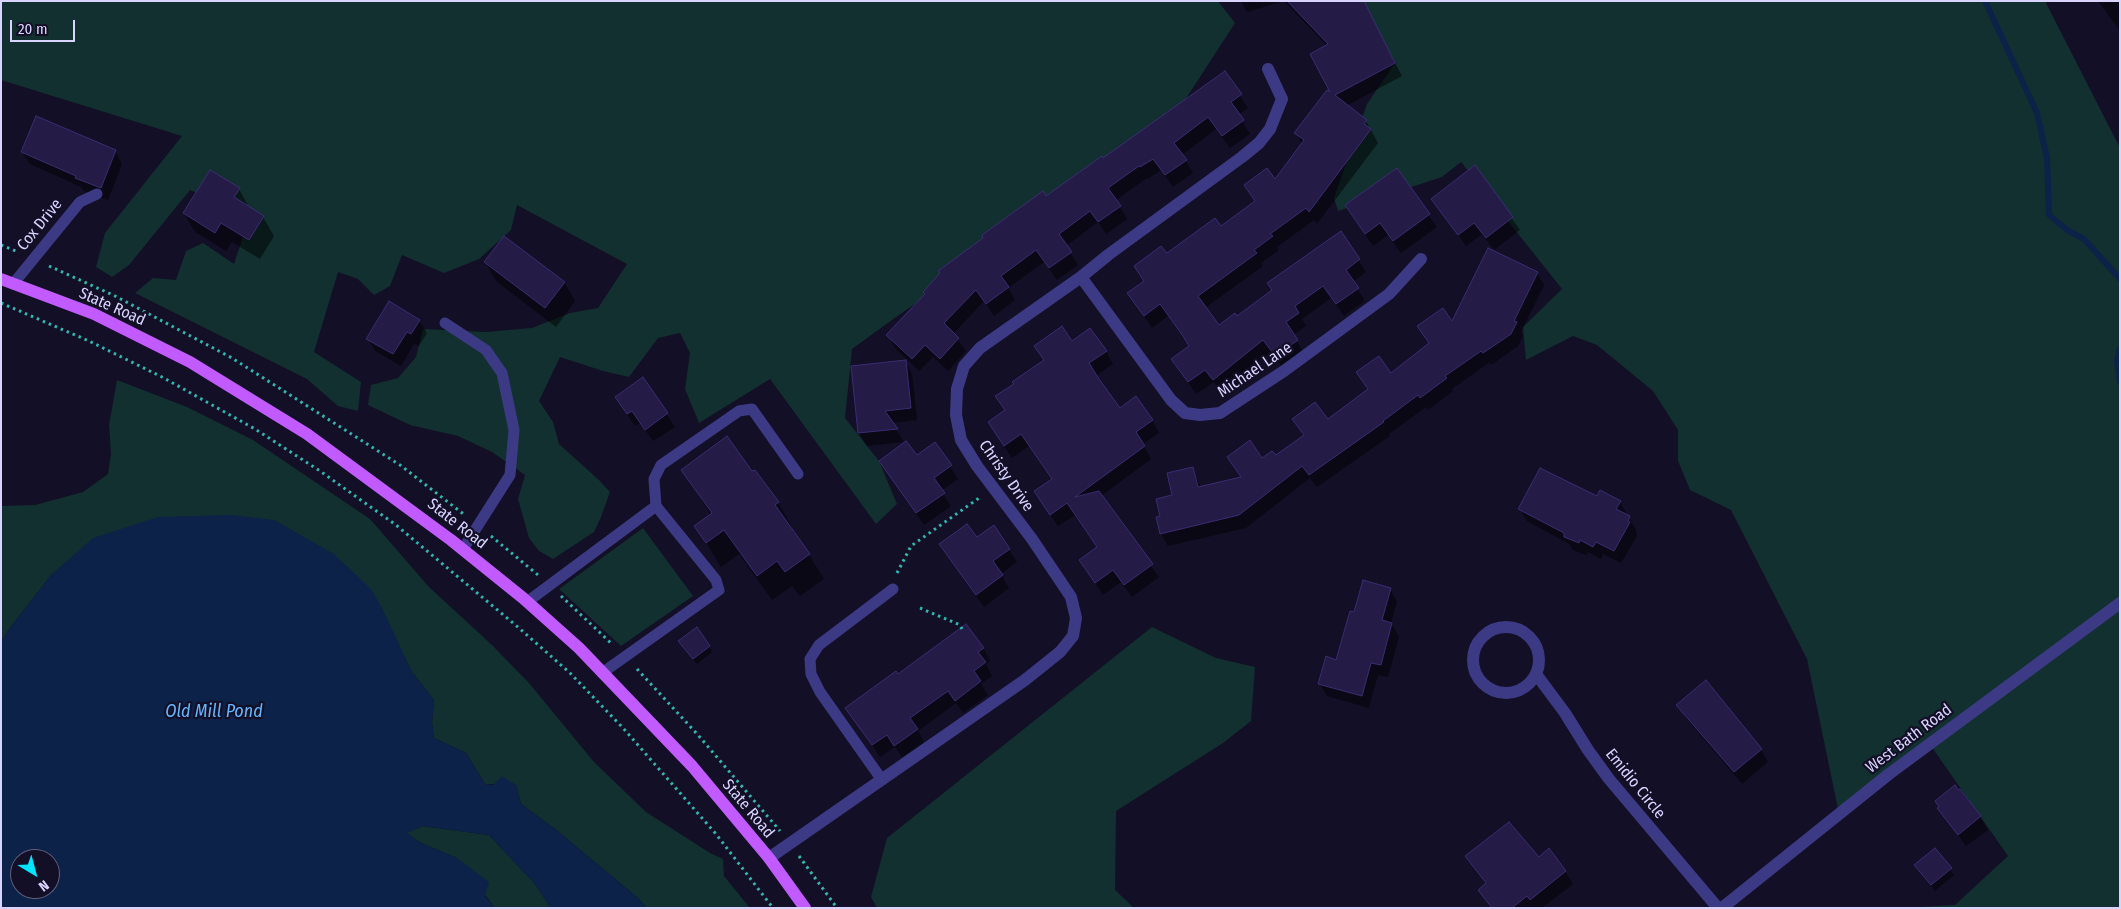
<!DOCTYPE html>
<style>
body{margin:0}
#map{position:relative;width:2121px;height:909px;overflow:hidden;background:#130f26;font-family:"Fira Sans Condensed",sans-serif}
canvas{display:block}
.frame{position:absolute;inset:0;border:2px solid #d9d4ff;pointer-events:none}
.north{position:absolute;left:10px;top:849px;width:50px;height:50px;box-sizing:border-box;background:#130f26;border:1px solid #625e7d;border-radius:50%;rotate:143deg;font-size:14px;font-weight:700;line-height:20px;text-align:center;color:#d9d4ff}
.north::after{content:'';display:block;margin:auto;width:18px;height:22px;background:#00e5ff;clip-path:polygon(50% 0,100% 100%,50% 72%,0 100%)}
.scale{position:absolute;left:10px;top:20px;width:65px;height:22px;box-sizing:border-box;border:2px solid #d9d4ff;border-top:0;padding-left:6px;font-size:15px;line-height:18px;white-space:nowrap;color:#d9d4ff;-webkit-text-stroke:4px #130f26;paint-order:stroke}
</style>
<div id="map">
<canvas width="2121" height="909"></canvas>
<div class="frame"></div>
<div class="north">N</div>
<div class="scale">20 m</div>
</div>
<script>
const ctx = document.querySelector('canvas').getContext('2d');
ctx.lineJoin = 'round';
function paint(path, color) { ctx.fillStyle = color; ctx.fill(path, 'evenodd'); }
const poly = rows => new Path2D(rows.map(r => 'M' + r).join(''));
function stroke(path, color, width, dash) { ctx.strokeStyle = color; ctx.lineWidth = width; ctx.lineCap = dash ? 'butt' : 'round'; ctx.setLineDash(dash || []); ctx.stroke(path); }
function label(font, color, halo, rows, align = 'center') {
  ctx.font = font + ' "Fira Sans Condensed",sans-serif'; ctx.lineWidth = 4.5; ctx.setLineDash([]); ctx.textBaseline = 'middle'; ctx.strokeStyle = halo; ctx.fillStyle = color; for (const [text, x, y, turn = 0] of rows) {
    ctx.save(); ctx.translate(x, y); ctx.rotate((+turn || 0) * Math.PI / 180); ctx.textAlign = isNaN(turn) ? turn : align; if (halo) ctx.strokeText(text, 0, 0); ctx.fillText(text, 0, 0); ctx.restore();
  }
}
paint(poly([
 [1,1,1218,1,1235,23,1165,131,896,317,852,349,845,418,879,461,897,504,876,524,770,379,699,423,685,389,690,353,680,333,658,338,629,377,603,371,560,357,539,401,553,422,559,444,599,480,610,492,601,517,594,532,553,559,539,551,529,538,518,499,525,475,492,452,458,436,410,425,368,405,371,385,398,378,416,357,423,329,486,332,532,328,570,313,598,308,627,264,517,205,511,230,479,259,444,273,402,255,390,286,374,295,358,279,338,272,314,352,361,382,358,411,338,406,307,379,135,293,153,278,176,280,186,251,203,243,234,264,250,215,190,190,129,265,112,277,96,267,105,233,182,136,1,80],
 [1333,1,2045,1,2120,148,2120,908,1899,908,1955,905,2008,856,1931,746,1839,814,1807,659,1731,510,1690,490,1678,461,1678,430,1653,391,1597,345,1573,336,1526,360,1523,327,1562,289,1461,162,1442,177,1338,211,1334,198,1367,104,1395,63],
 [117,380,187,407,253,440,370,519,429,587,492,645,529,683,594,762,646,812,710,853,723,859,724,876,750,908,647,908,638,898,555,829,521,804,516,785,485,784,466,753,434,738,432,723,434,700,412,672,400,649,52,574,9,629,1,642,1,506,35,505,83,492,108,474,111,454,109,425],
 [643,528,693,596,621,646,559,589],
 [1152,627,1216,658,1255,667,1251,721,1223,743,1116,811,1115,890,1134,908,877,908,871,897,887,838],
 [422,826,489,835,535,884,551,908,495,908,457,858,421,843,406,833]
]), '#12302f');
paint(poly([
 [231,515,274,520,334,554,372,590,385,614,412,672,434,700,432,723,434,738,466,753,485,784,493,785,502,776,516,785,521,804,555,829,638,898,647,908,551,908,535,884,489,835,422,826,407,833,421,843,457,858,489,882,485,896,495,908,1,908,1,642,9,629,52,574,93,538,158,517],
 [20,859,50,859,50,889,20,889]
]), '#0c2248');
paint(poly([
 [1241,1,1284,1,1247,12],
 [1284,1,1363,1,1402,76,1346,106,1366,121,1378,143,1317,224,1314,220,1277,247,1279,250,1261,263,1263,266,1205,308,1219,326,1236,318,1273,291,1340,233,1366,272,1353,282,1365,301,1344,316,1331,298,1302,319,1306,326,1293,335,1304,353,1283,368,1271,352,1243,373,1244,375,1221,392,1214,382,1196,394,1173,359,1191,346,1168,316,1152,328,1129,294,1145,282,1166,255,1221,228,1256,203,1245,185,1275,181,1302,145,1296,133,1334,96,1327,46],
 [2098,1,2120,1,2120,31],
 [1225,73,1248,108,1238,115,1250,134,1230,148,1216,129,1182,155,1193,173,1173,187,1161,170,1148,179,1147,178,1116,200,1127,219,1106,234,1098,222,1066,246,1078,265,1057,280,1044,262,1008,288,1015,300,994,316,984,301,953,334,966,351,948,371,933,357,919,371,895,348,888,335,1046,198,1103,160],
 [115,151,122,164,108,200,84,191,81,187,30,164,22,152],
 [1475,167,1520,230,1494,250,1482,234,1466,246,1433,199],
 [1397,170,1437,227,1401,253,1388,235,1373,246,1346,206],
 [239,189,250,209,263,217,274,236,260,259,232,242,226,251,195,232,184,213],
 [485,262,564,282,575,301,556,327,496,281],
 [1537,273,1544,285,1521,332,1523,336,1518,346,1491,365,1490,362,1452,389,1453,391,1428,410,1426,407,1389,434,1390,436,1317,487,1310,478,1246,528,1168,546,1161,534,1161,517,1192,468,1201,488,1241,478,1228,458,1262,459,1276,457,1304,437,1294,419,1328,421,1368,390,1358,373,1391,374,1430,345,1419,327,1453,323],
 [419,320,427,333,419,346,414,344,401,366,375,351,368,339],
 [1072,342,1106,351,1113,364,1096,376,1119,410,1152,420,1159,433,1143,444,1151,459,1101,496,1159,577,1132,597,1121,582,1103,595,1080,560,1098,548,1075,515,1058,526,1043,504,1052,480,1029,446,1012,458,989,423,1006,411,997,397,1044,361,1035,346],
 [905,361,912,374,917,420,892,423,904,442,867,446,859,433,852,367],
 [643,379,675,427,653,441,640,423,635,426,616,398],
 [880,461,950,466,958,479,941,491,951,506,924,525],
 [682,470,752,473,778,502,792,527,791,528,809,555,824,579,800,596,792,586,772,600,739,554,721,567,696,526,711,515],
 [1598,498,1620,502,1636,530,1637,536,1621,563,1603,554,1601,559,1588,552,1586,555,1573,550,1569,544,1527,521,1520,509],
 [993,527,1017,562,1001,574,1009,588,984,607,940,545,977,539],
 [1390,589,1397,602,1391,623,1399,637,1388,677,1378,675,1369,708,1327,696,1320,684,1337,661,1355,614],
 [709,646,712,652,697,664,683,647],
 [983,648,990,661,986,664,992,676,981,684,988,695,963,713,956,703,918,731,924,742,902,757,895,747,880,757,847,708,897,675],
 [1678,705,1761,750,1768,762,1742,784,1685,717],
 [1958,791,1960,791,1980,817,1988,830,1966,846,1939,809],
 [1934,850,1954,875,1935,891,1916,865],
 [1467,857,1539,858,1565,871,1573,884,1542,908,1491,908,1480,890,1486,885]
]), '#0007');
stroke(poly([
 [1985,1,2037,113,2047,158,2049,215,2067,230,2084,239,2120,279],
 [2120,349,2117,361,2120,382]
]), '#0c2248', 6);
const building = poly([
 [1287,1,1364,1,1395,63,1335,95,1367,120,1364,124,1371,129,1309,212,1306,208,1270,234,1273,236,1254,250,1257,253,1198,296,1219,325,1235,313,1237,316,1272,290,1267,283,1341,231,1360,259,1346,270,1359,288,1336,304,1323,286,1295,306,1299,313,1286,322,1298,340,1275,356,1263,340,1213,380,1205,370,1188,382,1171,359,1189,346,1183,336,1160,304,1144,316,1127,293,1144,281,1134,266,1161,246,1167,253,1215,218,1221,226,1255,201,1244,185,1267,168,1275,179,1304,140,1294,133,1327,90,1330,92,1310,54,1328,44,1287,1],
 [1225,71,1242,94,1231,102,1244,120,1222,136,1208,117,1174,143,1187,160,1165,175,1153,159,1140,167,1139,166,1108,188,1121,206,1098,222,1090,211,1059,234,1072,252,1049,268,1036,250,1001,276,1009,287,986,304,976,290,944,323,959,338,940,359,925,345,912,359,886,335,925,294,923,292,940,273,938,271,983,238,982,235,1043,191,1046,196,1102,156,1103,158,1225,71],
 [36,116,116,150,101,188,75,178,76,176,21,152,36,116],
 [1475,165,1513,217,1486,238,1474,223,1458,235,1431,199,1475,165],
 [1397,168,1430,214,1393,241,1380,223,1365,234,1345,205,1397,168],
 [210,170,240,188,234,197,264,216,249,240,221,223,215,233,183,213,210,170],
 [504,236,565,282,545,308,484,262,504,236],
 [1488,248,1538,272,1514,321,1517,322,1511,334,1483,353,1481,351,1445,376,1447,378,1420,398,1418,395,1383,421,1384,422,1309,475,1302,466,1239,515,1160,534,1156,517,1160,516,1156,499,1172,495,1167,473,1193,467,1198,487,1241,477,1227,457,1250,440,1262,458,1272,451,1276,455,1304,435,1292,419,1315,402,1328,419,1368,389,1356,372,1379,356,1391,373,1429,343,1417,326,1443,308,1452,321,1488,248],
 [389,301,420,320,411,334,407,332,393,354,366,339,389,301],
 [1062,326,1072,341,1090,328,1107,351,1089,363,1099,379,1120,408,1136,396,1153,420,1136,432,1145,446,1075,497,1099,491,1153,564,1124,585,1113,570,1095,583,1079,560,1097,547,1087,532,1067,503,1050,515,1034,491,1052,479,1021,434,1004,446,988,422,1005,410,995,396,1014,384,1012,382,1044,360,1034,346,1062,326],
 [906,360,911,408,885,411,898,429,858,433,851,366,906,360],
 [643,377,668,413,645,430,632,411,627,414,615,397,643,377],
 [727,436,752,471,755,470,779,502,775,505,810,554,785,572,777,561,757,576,724,530,706,543,694,526,712,513,681,470,727,436],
 [906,441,917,455,935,442,952,465,934,478,945,493,916,513,879,461,906,441],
 [1540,468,1597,496,1600,490,1621,501,1616,509,1630,516,1628,521,1630,522,1614,551,1596,542,1593,547,1580,540,1579,543,1564,537,1564,533,1518,509,1540,468],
 [967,524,977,537,994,525,1010,549,993,561,1003,575,976,595,939,544,967,524],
 [1363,580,1391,588,1382,620,1392,623,1381,665,1371,663,1362,696,1318,684,1326,656,1336,660,1350,611,1354,612,1363,580],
 [966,624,984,648,978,652,986,662,974,671,981,681,955,701,948,691,910,718,918,729,894,746,887,735,872,745,845,708,896,671,898,674,966,624],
 [697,627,710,646,693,659,678,641,697,627],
 [1706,680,1762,749,1734,772,1676,705,1706,680],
 [1955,785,1958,790,1960,789,1981,816,1958,835,1937,808,1939,807,1935,801,1955,785],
 [1509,822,1539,857,1549,848,1566,871,1530,900,1527,896,1512,908,1492,908,1478,890,1486,883,1465,856,1509,822],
 [1935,848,1952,868,1931,885,1914,865,1935,848]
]);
paint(building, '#241b47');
stroke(building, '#3b2d73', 1);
stroke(poly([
 [1,245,18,252],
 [49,266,115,296,232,358,400,465,466,516],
 [1,303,89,341,162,377,255,429,320,471,396,525,519,628,570,673,623,728,716,834,773,908],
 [491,536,538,575],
 [897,573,911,546,979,498],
 [561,596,613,645],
 [920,608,960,625,962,629],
 [637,669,698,735,780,831],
 [799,856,837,908]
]), '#2fb8b0', 3, [2.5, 4]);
stroke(poly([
 [13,284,80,202,97,194],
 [445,323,486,350,502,373,514,430,510,475,463,549],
 [656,506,654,479,661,465,739,411,752,409,798,474],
 [527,602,656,506,716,580,719,590,602,673],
 [882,780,820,692,811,674,810,659,819,645,893,589]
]), '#3d3a85', 11);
stroke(poly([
 [1081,277,1171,400,1185,413,1200,415,1220,413,1284,371,1389,294,1421,259],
 '1473 660a33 33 0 1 1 66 0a33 33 0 1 1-66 0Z',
 [1536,674,1565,713,1588,750,1609,779,1718,908],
 [769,858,1025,680,1060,652,1073,636,1076,618,1071,597,1032,539,977,466,961,440,956,415,957,389,964,366,980,348,1081,277,1108,255,1242,157,1259,143,1270,129,1282,99,1268,69]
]), '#3d3a85', 12);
stroke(poly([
 [1722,908,1889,774,2120,603]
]), '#3d3a85', 12);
stroke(poly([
 [1,279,94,314,190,362,307,434,451,540,523,598,579,648,692,766,769,858,805,908]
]), '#c25bff', 12);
label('16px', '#d9d4ff', '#130f26', [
 ["Cox Drive",40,225,-51],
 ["State Road",112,307,24],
 ["Michael Lane",1255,370,-34],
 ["Christy Drive",1006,476,55],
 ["State Road",457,524,38],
 ["West Bath Road",1909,739,-37],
 ["Emidio Circle",1635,784,51],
 ["State Road",748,809,50]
]);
label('italic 18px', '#62b6ff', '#130f26', [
 ["Old Mill Pond",214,712]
]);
</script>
